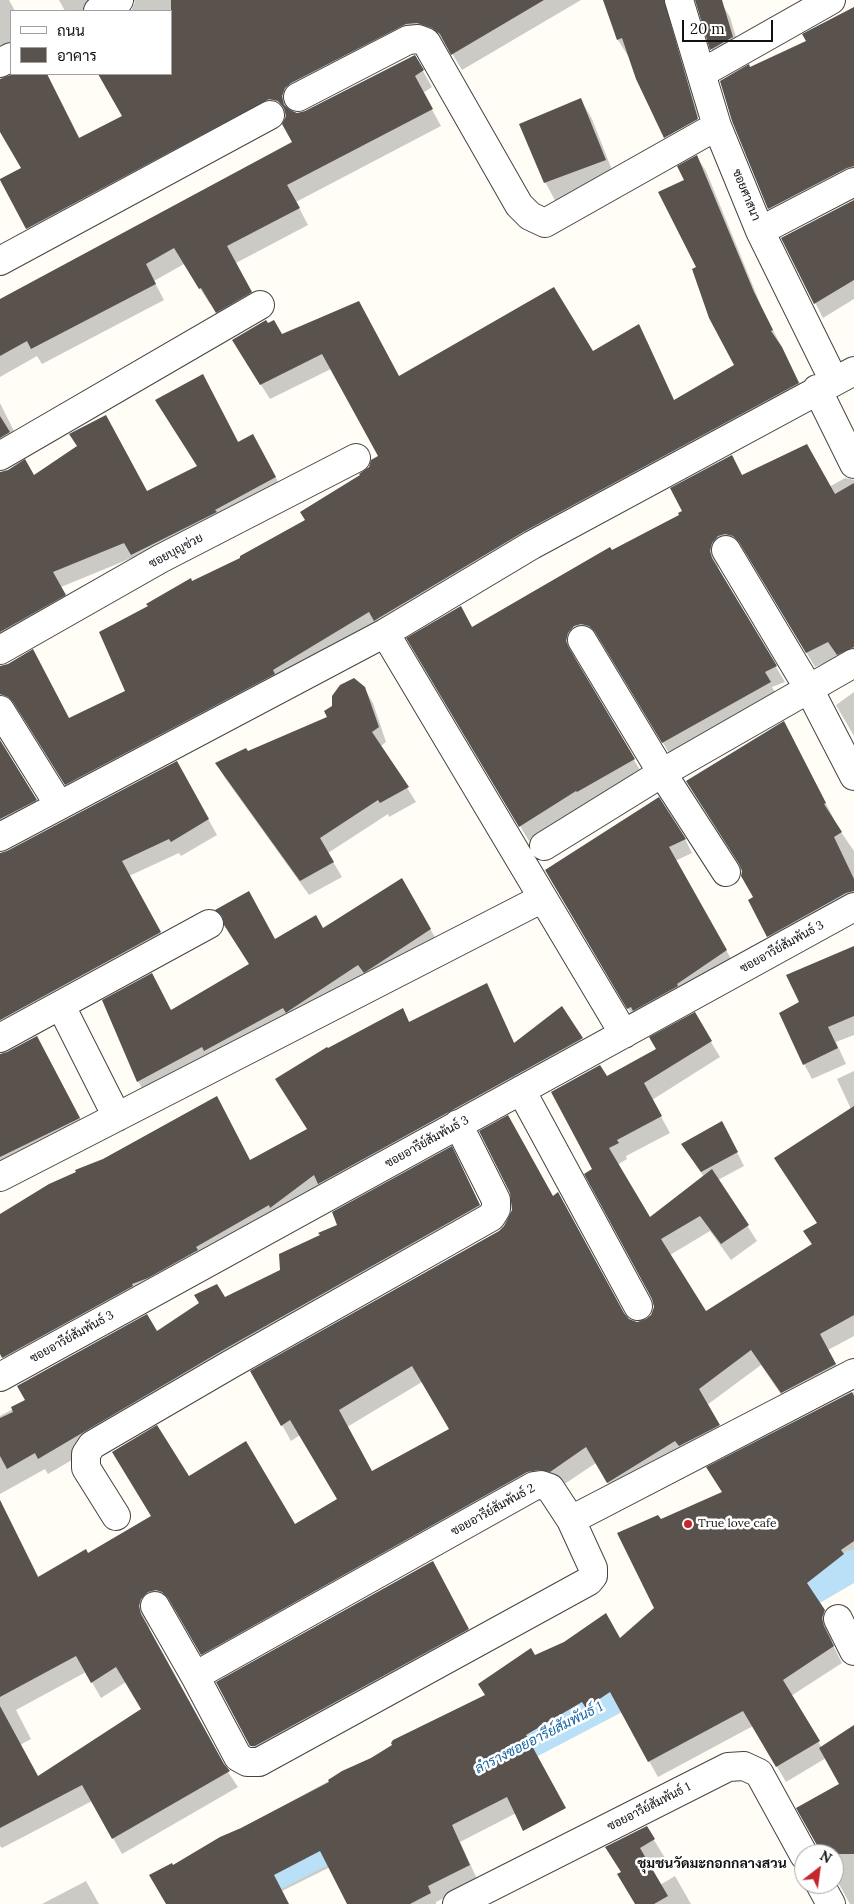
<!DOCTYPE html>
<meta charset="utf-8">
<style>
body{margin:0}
#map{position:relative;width:854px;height:1904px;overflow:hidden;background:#fffdf5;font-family:Lora,Sarabun,serif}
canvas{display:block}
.legend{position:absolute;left:10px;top:10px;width:162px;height:65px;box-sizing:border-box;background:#fff;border:1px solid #a0a0a0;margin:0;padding:6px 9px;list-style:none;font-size:15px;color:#111}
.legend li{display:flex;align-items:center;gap:10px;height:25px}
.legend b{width:25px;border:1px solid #a0a0a0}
.north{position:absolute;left:794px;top:1844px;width:50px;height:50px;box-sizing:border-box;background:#fff;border:1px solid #a0a0a0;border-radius:50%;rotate:30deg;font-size:14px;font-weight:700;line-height:20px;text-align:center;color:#111}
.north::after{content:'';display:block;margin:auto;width:18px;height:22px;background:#c4262e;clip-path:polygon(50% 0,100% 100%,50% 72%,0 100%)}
.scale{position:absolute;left:682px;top:20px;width:91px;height:22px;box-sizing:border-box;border:2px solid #111;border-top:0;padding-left:6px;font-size:15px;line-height:18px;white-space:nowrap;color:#111;-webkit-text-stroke:4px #fff;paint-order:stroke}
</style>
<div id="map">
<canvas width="854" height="1904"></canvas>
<ul class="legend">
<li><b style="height:6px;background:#fff"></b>ถนน</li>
<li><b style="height:14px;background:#5a524d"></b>อาคาร</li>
</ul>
<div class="north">N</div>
<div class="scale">20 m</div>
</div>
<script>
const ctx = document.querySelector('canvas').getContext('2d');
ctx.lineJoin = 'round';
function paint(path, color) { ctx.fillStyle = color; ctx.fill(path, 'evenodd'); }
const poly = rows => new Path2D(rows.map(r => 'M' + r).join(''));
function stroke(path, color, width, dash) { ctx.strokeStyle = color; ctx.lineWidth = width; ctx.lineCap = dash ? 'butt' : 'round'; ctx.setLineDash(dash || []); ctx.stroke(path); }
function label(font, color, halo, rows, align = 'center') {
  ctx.font = font + ' Lora,Sarabun,serif'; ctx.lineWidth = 5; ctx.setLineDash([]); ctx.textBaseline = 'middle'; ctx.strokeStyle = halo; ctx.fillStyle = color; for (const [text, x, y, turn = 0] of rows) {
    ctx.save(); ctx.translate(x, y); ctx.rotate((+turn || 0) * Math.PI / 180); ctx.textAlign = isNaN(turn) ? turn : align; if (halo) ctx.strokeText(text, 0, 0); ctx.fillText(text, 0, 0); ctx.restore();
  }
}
paint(poly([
 [0,0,9,0,15,11,11,11,11,61,0,67],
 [59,0,581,0,462,70,450,50,443,44,427,39,293,106,291,112,298,114,306,112,415,57,432,87,423,93,441,126,296,202,308,225,236,263,260,309,226,328,212,304,210,304,184,264,154,281,164,300,42,364,37,356,0,377,0,300,294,143,286,117,279,115,36,245,1,179,23,168,0,130,0,80,15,74,47,74,80,139,124,117,100,74,171,74,171,11,131,11,135,2,130,0,104,11,65,11],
 [603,0,662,0,673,20,701,116,664,136,629,55,628,56,618,40],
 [722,4,730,17,740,51,719,63,712,50,702,19],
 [854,8,854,183,777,223,769,209,733,120,750,69,807,42],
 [581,100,592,119,616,180,556,202,545,182],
 [702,118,674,153,666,138],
 [697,157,706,171,762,308,807,398,75,799,23,716,17,711,9,709,0,712,0,667,69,720,126,691,192,583,242,559,306,520,362,476,379,457,331,369,270,399,242,355,281,335,399,378,592,352,647,341,674,401,736,366,698,268,685,181],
 [854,201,854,299,823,318,782,238],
 [211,390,239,443,261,450,284,493,141,569,134,557,61,587,73,610,0,652,0,473,147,492,198,467],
 [0,403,21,445,0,460],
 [743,476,829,487,845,478,854,480,854,666,838,657,815,667,750,557,743,551,735,549,720,558,718,567,720,574,785,682,772,687,778,697,672,758,606,647,599,641,591,639,576,648,574,657,576,663,643,775,586,805,529,841,408,639,472,628,681,516],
 [364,688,373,703,386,742,381,746,416,802,389,817,388,814,328,853,342,877,309,895,225,778,217,764,248,753,329,717],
 [854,692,854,736,836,705],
 [792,738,834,819,832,819,854,851,854,909,777,952,750,900,754,898],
 [0,742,45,815,0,839],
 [185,777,217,835,181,856,179,853,129,876,169,948,0,1040,0,854],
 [685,839,692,853,675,861,734,964,636,1022,546,871],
 [402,879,441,948,148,1099,138,1081,171,1011,250,965,217,911,275,941,323,930],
 [854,948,854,1035,836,1042,846,1064,812,1079,804,1064,801,1002],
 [486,984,515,1044,561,1007,590,1053,11,1371,0,1352,0,1215,250,1161,308,1130,327,1050,402,1010,410,1023],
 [694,1014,720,1057,652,1100,670,1133,626,1156,627,1159,617,1165,649,1218,704,1177,682,1144,729,1136,744,1166,718,1180,757,1241,731,1260,710,1231,670,1255,706,1312,812,1245,804,1232,818,1224,775,1159,851,1109,837,1079,854,1071,854,1336,828,1350,845,1381,791,1409,761,1365,707,1405,728,1442,617,1498,596,1463,560,1487,211,1670,179,1614,174,1609,165,1606,150,1614,148,1622,150,1631,224,1766,238,1787,122,1854,92,1801,2,1848,0,1846,0,1500,39,1578,88,1554,153,1516,189,1478,295,1525,339,1500,300,1435,291,1441,252,1372,499,1232,553,1197,625,1316,629,1320,637,1323,646,1321,652,1315,655,1307,653,1298,594,1169,606,1078,658,1050],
 [422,1382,451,1430,372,1472,347,1427],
 [86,1672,101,1698,126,1682,142,1710,38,1778,20,1745,31,1739,16,1710],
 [45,1052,88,1133,0,1176,0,1055],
 [460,1164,488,1222,232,1366,48,1474,45,1469,0,1494,0,1416,224,1298,282,1270,321,1236],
 [854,1392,854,1569,816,1599,833,1627,831,1634,832,1643,842,1663,791,1696,822,1748,854,1726,854,1904,850,1904,834,1875,834,1854,820,1854,841,1785,826,1758,786,1782,753,1726,658,1777,619,1707,596,1723,592,1717,534,1751,530,1806,460,1842,478,1881,436,1902,436,1904,349,1904,330,1867,282,1891,288,1904,167,1904,172,1866,486,1696,534,1656,620,1640,656,1608,661,1521,723,1493,708,1468],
 [442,1579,477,1647,261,1762,251,1745],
 [646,1827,665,1858,650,1867,660,1885,675,1876,691,1904,636,1904,622,1873],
 [86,1881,99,1904,42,1904]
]), '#0003');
stroke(poly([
 [775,1611,854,1565],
 [493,1762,650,1680],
 [219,1904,358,1832]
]), '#b9e0f7', 31);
paint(poly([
 [171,0,544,0,451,55,440,34,432,28,417,23,406,24,291,83,285,88,282,96,284,105,290,110,297,113,305,111,415,55,424,70,415,76,433,109,287,185,300,208,227,246,252,292,216,313,201,288,199,289,174,248,146,264,156,284,31,349,27,341,0,356,0,299,292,142,282,124,286,116,284,108,278,101,269,99,26,229,0,180,0,179,21,168,0,132,0,79,13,74,47,74,79,138,122,116,98,74,171,74],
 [603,0,664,0,698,119,664,138,636,79,622,38,617,40],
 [695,0,722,0,733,37,710,50],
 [854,7,854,166,847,168,768,209,732,121,720,81,749,64,750,67,806,41,802,34],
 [581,98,606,160,544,183,519,124],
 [697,155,754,292,773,330,771,331,782,347,799,383,525,531,377,619,374,621,369,612,273,670,275,674,65,785,13,702,8,697,0,694,0,666,8,664,33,649,69,718,125,691,99,632,148,606,146,604,191,578,192,581,240,558,240,556,305,520,300,512,360,475,359,474,369,467,371,460,378,456,322,354,260,385,232,340,266,320,268,323,274,320,282,334,359,301,399,376,554,287,593,351,639,324,674,400,734,365,709,318,692,269,696,267,658,192,684,180,677,166],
 [854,200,854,280,814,304,781,238],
 [203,374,238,442,253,434,276,477,215,510,217,512,131,555,124,543,53,572,66,595,0,632,0,472,8,470,25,459,34,475,77,446,69,434,106,415,147,491,197,466,155,400],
 [0,416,10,432,0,438],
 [807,444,835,494,854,483,854,647,837,655,828,642,806,653,739,542,733,536,725,534,718,536,712,543,710,551,712,558,777,666,765,672,771,682,662,743,595,632,589,626,581,624,574,626,568,633,566,641,569,648,635,759,577,792,576,791,519,827,406,638,461,606,472,627,610,547,612,550,679,515,678,513,682,511,670,488,732,455,742,475],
 [354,678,365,687,379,727,372,732,409,787,380,803,378,800,320,838,334,862,300,881,215,763,246,748,248,751,327,717,324,711,332,706,332,696,340,685],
 [784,721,826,803,824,804,842,832,834,837,854,879,854,891,846,893,767,937,748,900,753,897,741,876,742,871,739,864,686,781],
 [0,740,37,800,0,819],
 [177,761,209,819,171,842,169,839,122,861,161,932,0,1020,0,853,7,851],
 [659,797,686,839,669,847,727,950,677,984,678,986,633,1011,631,1007,627,1009,545,870],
 [402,878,431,929,364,973,358,965,290,1010,286,1013,283,1008,204,1051,202,1047,137,1082,102,1000,152,973,171,1010,249,964,224,925,222,916,215,910,249,891,275,939,316,915,323,928],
 [854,946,854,1016,828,1027,838,1048,803,1065,779,1013,799,1002,786,975],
 [487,983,514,1043,562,1006,583,1038,318,1184,314,1175,270,1208,269,1205,196,1247,198,1250,148,1278,132,1284,133,1286,2,1358,0,1354,0,1214,49,1184,76,1172,75,1170,103,1159,217,1096,250,1160,307,1129,275,1079,327,1047,328,1048,403,1008,409,1022],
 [695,1012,712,1041,644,1083,662,1116,617,1140,619,1143,609,1148,650,1217,712,1169,749,1225,721,1244,700,1216,661,1239,706,1311,812,1244,803,1231,817,1223,774,1158,854,1106,854,1315,820,1334,836,1364,781,1393,751,1350,699,1389,720,1425,679,1446,675,1441,607,1483,586,1447,550,1472,539,1470,527,1472,201,1655,168,1598,162,1592,156,1590,148,1592,141,1599,139,1606,141,1614,224,1764,230,1771,112,1839,82,1785,0,1828,0,1706,38,1776,141,1709,116,1667,91,1683,76,1656,0,1697,0,1500,38,1577,86,1549,88,1553,151,1516,112,1452,157,1425,189,1476,246,1441,295,1524,337,1499,290,1420,281,1426,250,1371,499,1231,504,1226,512,1210,510,1193,479,1131,508,1115,553,1196,558,1192,624,1313,629,1319,637,1322,646,1319,651,1315,654,1307,652,1299,584,1174,592,1169,551,1092,600,1065,607,1076,656,1049,649,1037],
 [412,1366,449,1429,372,1471,339,1410],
 [37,1036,80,1118,0,1157,0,1054,7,1052],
 [722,1121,738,1152,701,1172,681,1144],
 [452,1146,480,1205,223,1350,38,1459,35,1453,7,1469,0,1456,0,1418,13,1412,11,1407,25,1400,17,1386,147,1314,157,1331,199,1303,194,1295,217,1284,225,1297,280,1270,279,1254,320,1235,318,1233,337,1225,332,1212],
 [852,1392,854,1396,854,1541,841,1550,844,1554,807,1583,825,1610,822,1618,824,1626,834,1646,783,1680,820,1741,776,1767,743,1711,648,1762,610,1692,586,1708,582,1702,526,1735,566,1808,523,1831,507,1797,452,1825,470,1865,428,1886,431,1893,410,1904,347,1904,320,1851,274,1875,289,1904,166,1904,149,1875,172,1863,173,1865,220,1837,241,1828,329,1782,328,1780,342,1771,371,1758,392,1745,391,1743,393,1740,485,1695,478,1684,531,1648,535,1655,564,1642,606,1613,620,1638,654,1608,617,1533,658,1515,661,1519,722,1492,706,1467],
 [433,1561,469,1629,255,1746,250,1746,216,1682],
 [854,1725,854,1854,819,1854,818,1847,796,1808,839,1784,819,1748],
 [647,1826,655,1839,640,1848,668,1896,654,1904,635,1904,617,1874,621,1872,605,1847]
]), '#5a524d');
const minor = poly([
 [679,0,717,126,760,231,834,381],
 [98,11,119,0],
 [0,63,11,57],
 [702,73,831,0],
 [298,97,408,40,418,39,426,42,519,205,530,216,545,223,717,126],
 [760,231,854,182],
 [0,261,270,115],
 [817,389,854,464],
 [0,456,260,305],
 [726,550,809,689,854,776],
 [385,633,624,1034],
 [582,640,662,773,726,872],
 [0,650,160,559,356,458],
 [0,710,59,805],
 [0,837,385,633,532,545,854,371],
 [544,846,662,773,854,663],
 [61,1006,117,1117],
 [0,1038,209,924],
 [521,1090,638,1306],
 [0,1177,543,898],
 [0,1377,854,907],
 [116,1516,86,1468,86,1454,92,1445,231,1364,491,1217,496,1209,496,1200,458,1124],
 [571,1520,854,1373],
 [155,1606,195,1676,534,1486,541,1485,550,1488,571,1520,593,1568,593,1576,589,1581,259,1762,247,1762,238,1757,195,1676],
 [838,1619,854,1651],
 [820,1884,831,1904],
 [457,1904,728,1767,744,1766,759,1773,804,1855]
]);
stroke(minor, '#444', 30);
stroke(minor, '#fff', 28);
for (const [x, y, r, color] of [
 [688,1524,5,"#c4262e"]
]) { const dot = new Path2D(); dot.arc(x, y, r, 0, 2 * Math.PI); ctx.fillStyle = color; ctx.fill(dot); stroke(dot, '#fff', 2); }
label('12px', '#111', '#fff', [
 ["ซอยศาสนา",746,195,68],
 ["ซอยบุญช่วย",176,551,-28],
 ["ซอยอารีย์สัมพันธ์ 3",782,947,-29],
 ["ซอยอารีย์สัมพันธ์ 3",427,1142,-29],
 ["ซอยอารีย์สัมพันธ์ 3",72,1337,-29],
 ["ซอยอารีย์สัมพันธ์ 2",493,1510,-29],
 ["ซอยอารีย์สัมพันธ์ 1",649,1807,-27]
]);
label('12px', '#111', '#fff', [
 ["True love cafe",698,1524]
], 'left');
label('italic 14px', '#1768a6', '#fff', [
 ["ลำรางซอยอารีย์สัมพันธ์ 1",539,1738,-27]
]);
label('bold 14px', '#111', '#fff', [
 ["ชุมชนวัดมะกอกกลางสวน",712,1864]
]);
</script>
